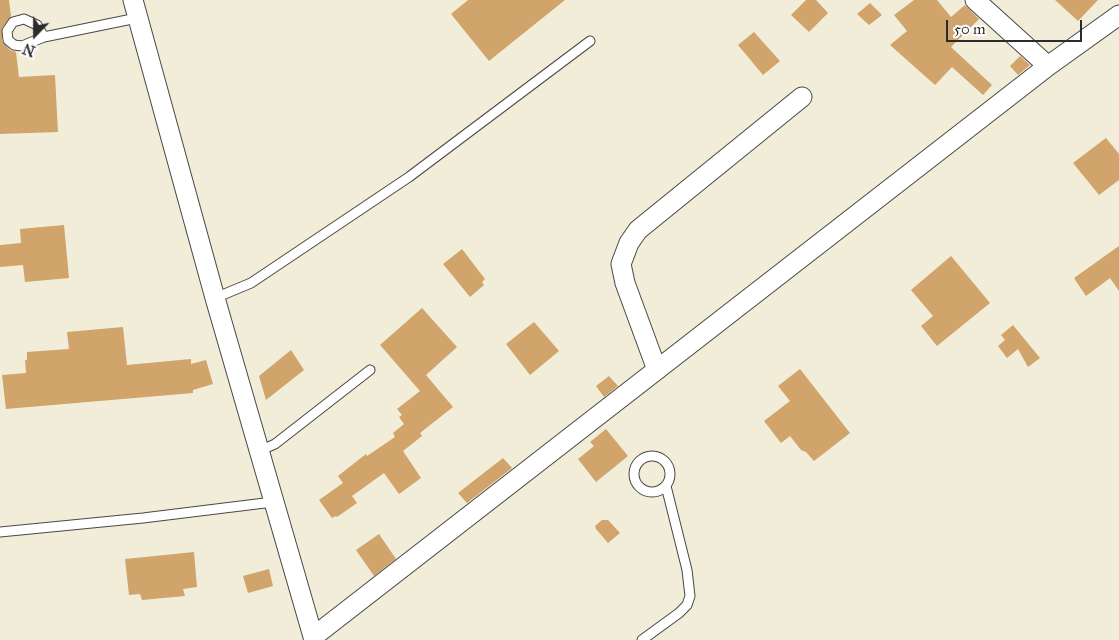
<!DOCTYPE html>
<style>
body{margin:0}
#map{position:relative;width:1119px;height:640px;overflow:hidden;background:#f1edd9;font-family:"IM FELL Great Primer",serif}
canvas{display:block}
.north{position:absolute;left:10px;top:10px;width:50px;height:50px;-webkit-text-stroke:4px #fff;paint-order:stroke;rotate:202deg;font-size:14px;font-weight:700;line-height:20px;text-align:center;color:#2b2b2b}
.north::after{content:'';display:block;margin:auto;width:18px;height:22px;background:#2b2b2b;clip-path:polygon(50% 0,100% 100%,50% 72%,0 100%)}
.scale{position:absolute;left:946px;top:20px;width:136px;height:22px;box-sizing:border-box;border:2px solid #2b2b2b;border-top:0;padding-left:6px;font-size:15px;line-height:18px;white-space:nowrap;color:#2b2b2b;-webkit-text-stroke:4px #fff;paint-order:stroke}
</style>
<div id="map">
<canvas width="1119" height="640"></canvas>
<div class="north">N</div>
<div class="scale">50 m</div>
</div>
<script>
const ctx = document.querySelector('canvas').getContext('2d');
ctx.lineJoin = 'round';
function paint(path, color) { ctx.fillStyle = color; ctx.fill(path, 'evenodd'); }
const poly = rows => new Path2D(rows.map(r => 'M' + r).join(''));
function stroke(path, color, width, dash) { ctx.strokeStyle = color; ctx.lineWidth = width; ctx.lineCap = dash ? 'butt' : 'round'; ctx.setLineDash(dash || []); ctx.stroke(path); }
paint(poly([
 [0,0,9,0,11,16,2,28,2,41,10,50,16,52,19,77,55,75,58,132,0,134],
 [468,0,565,0,489,61,451,14],
 [806,0,816,0,828,13,809,32,791,15],
 [914,0,937,0,951,17,965,5,979,19,951,47,992,85,983,95,952,67,935,85,890,45,907,31,894,15],
 [1055,0,1098,0,1078,21],
 [870,3,882,15,869,25,857,14],
 [754,32,780,61,763,75,738,45],
 [1020,56,1030,65,1018,75,1010,66],
 [1106,138,1119,154,1119,180,1099,195,1073,163],
 [64,225,69,278,25,282,23,265,0,267,0,245,21,243,20,229],
 [1119,246,1119,291,1110,278,1086,296,1074,278],
 [462,249,485,279,482,282,484,285,470,297,443,264],
 [951,256,990,303,937,346,921,326,933,316,911,290],
 [422,308,457,347,426,375,453,407,420,433,422,436,403,451,421,478,399,494,384,473,352,496,357,503,337,517,336,516,332,518,319,500,343,483,338,476,366,454,367,456,395,437,393,433,404,424,399,417,402,415,397,409,420,391,380,345],
 [534,322,559,351,530,375,506,344],
 [1013,325,1040,358,1028,367,1018,349,1007,358,998,346,1005,340,1001,335],
 [123,327,127,365,191,359,191,364,206,360,213,384,193,390,193,393,6,409,2,375,26,373,25,360,27,360,27,352,69,349,67,332],
 [291,350,304,370,266,400,259,376],
 [800,369,850,433,814,461,806,452,801,450,790,436,781,443,764,421,790,401,778,386],
 [609,376,618,386,604,397,596,386],
 [606,429,628,456,596,482,578,459,594,446,590,442],
 [503,458,512,468,467,503,458,493],
 [602,520,608,520,620,533,608,543,596,529,595,526],
 [379,534,396,559,374,576,356,550],
 [194,552,197,587,183,589,185,596,142,600,140,594,129,595,125,559],
 [269,569,273,586,248,593,243,576]
]), '#d0a46b');
const service = poly([
 [44,37,37,25,24,19,13,22,7,31,8,40,14,45,22,46,44,37,137,18],
 [215,298,251,283,409,177,590,41],
 [259,451,275,444,370,370],
 '634 474a18 18 0 1 1 36 0a18 18 0 1 1-36 0Z',
 [0,532,143,518,273,502],
 [642,640,679,613,687,605,690,596,687,570,666,486]
]);
const minor = poly([
 [133,0,215,298,314,640],
 [975,0,1048,66],
 [657,370,625,283,621,264,629,243,638,230,802,97],
 [313,637,1048,66,1119,15]
]);
stroke(service, '#494845', 11);
stroke(minor, '#494845', 21);
stroke(service, '#fff', 9);
stroke(minor, '#fff', 19);
</script>
